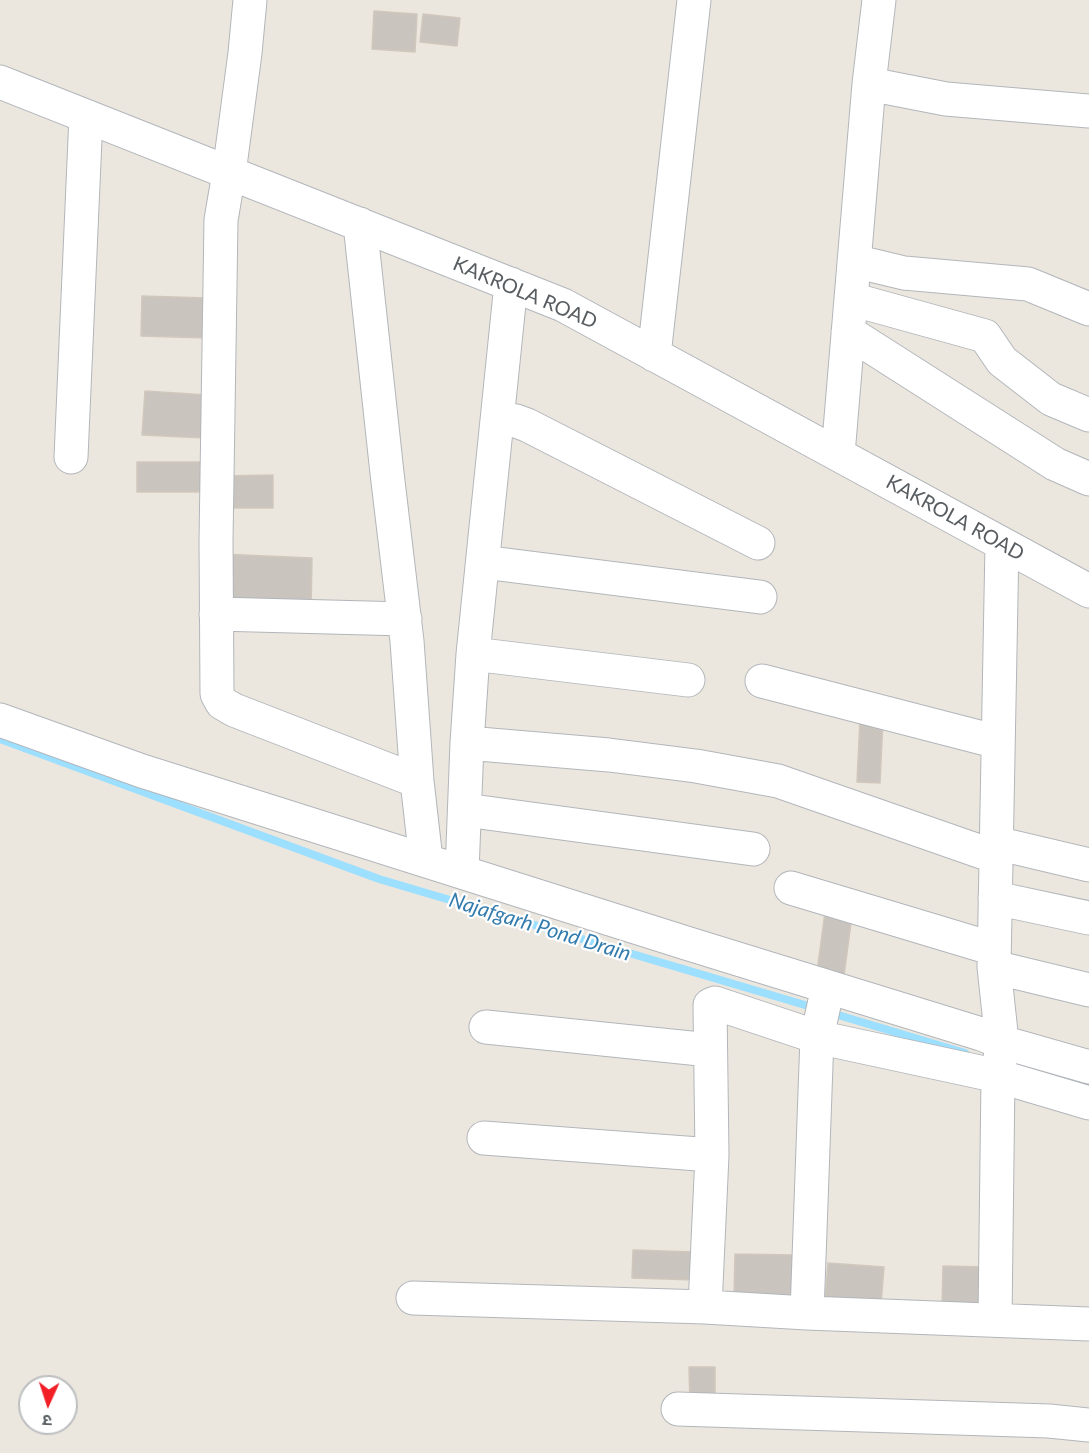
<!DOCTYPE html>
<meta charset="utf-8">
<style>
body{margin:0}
#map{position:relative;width:1089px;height:1453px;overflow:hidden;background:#ece7de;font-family:Lato,"Noto Sans Devanagari",sans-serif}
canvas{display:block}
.north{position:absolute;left:18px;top:1375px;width:60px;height:60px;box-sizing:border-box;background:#fff;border:2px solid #bcbec0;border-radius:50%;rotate:183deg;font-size:16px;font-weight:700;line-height:24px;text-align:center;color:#585d61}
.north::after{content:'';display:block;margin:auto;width:21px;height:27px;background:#f21f27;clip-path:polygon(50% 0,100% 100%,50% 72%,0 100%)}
</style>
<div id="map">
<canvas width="1089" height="1453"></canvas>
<div class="north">उ</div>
</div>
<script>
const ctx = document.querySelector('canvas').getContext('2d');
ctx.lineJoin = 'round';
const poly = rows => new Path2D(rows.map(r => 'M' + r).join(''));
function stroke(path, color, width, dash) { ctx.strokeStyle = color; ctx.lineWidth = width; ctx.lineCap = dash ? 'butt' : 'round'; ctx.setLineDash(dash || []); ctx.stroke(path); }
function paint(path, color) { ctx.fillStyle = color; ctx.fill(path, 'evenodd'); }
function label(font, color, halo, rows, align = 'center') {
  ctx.font = font + ' Lato,sans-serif'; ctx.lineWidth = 4.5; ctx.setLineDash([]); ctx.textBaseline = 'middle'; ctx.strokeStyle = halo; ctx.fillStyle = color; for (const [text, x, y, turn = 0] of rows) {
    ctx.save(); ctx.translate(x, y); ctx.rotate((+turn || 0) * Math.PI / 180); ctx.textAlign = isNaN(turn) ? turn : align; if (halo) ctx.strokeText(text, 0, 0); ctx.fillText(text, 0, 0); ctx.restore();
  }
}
stroke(poly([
 [0,739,379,879,815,1008],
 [828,1012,965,1053]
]), '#9cdfff', 8);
const building = poly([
 [374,11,417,14,415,52,372,49,374,11],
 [423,14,460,18,457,46,420,42,423,14],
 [142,296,208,298,207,338,141,336,142,296],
 [145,391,207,395,205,438,142,435,145,391],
 [137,462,204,462,204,492,137,492,137,462],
 [273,475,273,508,219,508,219,476,273,475],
 [221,554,312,558,311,610,218,606,221,554],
 [860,719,883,720,880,783,857,782,860,719],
 [826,905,853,908,843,983,816,979,826,905],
 [633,1250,696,1252,695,1280,632,1278,633,1250],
 [735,1254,795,1255,794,1296,734,1295,735,1254],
 [828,1263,884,1267,881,1304,825,1300,828,1263],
 [943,1266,988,1267,987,1308,942,1306,943,1266],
 [689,1367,715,1367,715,1405,690,1405,689,1367]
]);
paint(building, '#cac4be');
stroke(building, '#d1c8bd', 1.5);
const minor = poly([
 [250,0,245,53,229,173,221,220,216,541,217,694,222,703,234,710,417,781],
 [0,82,563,305,1089,591],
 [869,84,946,99,1089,111],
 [360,224,387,473,407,641,417,781,426,860],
 [854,261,904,273,1028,284,1089,309],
 [851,299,985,336,1002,361,1051,399,1089,415],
 [848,332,1055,464,1089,479],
 [654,355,694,0],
 [498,418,516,421,527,425,758,543],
 [838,454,869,84,879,0],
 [71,457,86,116],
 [483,562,760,597],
 [216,614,405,619],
 [473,654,688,680],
 [762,681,998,742],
 [0,720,142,771,686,943,981,1034,1002,1042,1089,1067],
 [467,743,609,755,696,766,778,781,996,857],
 [465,810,753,849],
 [996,843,1089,865],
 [462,872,467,743,473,654,511,284],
 [791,888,994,949],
 [995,898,1089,918],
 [994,967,1089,990],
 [486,1027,710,1050],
 [484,1138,712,1155],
 [413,1298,705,1307,807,1313,1089,1324],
 [705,1307,712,1155,710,1005,715,1003,817,1037,998,1076,1089,1103],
 [807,1313,817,1037,828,987],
 [995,1320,998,1076,1002,1042,994,967,1002,544],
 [678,1409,1049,1421,1089,1425]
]);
stroke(minor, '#b2b6bb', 35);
stroke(minor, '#fff', 33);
label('20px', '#585d61', '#fff', [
 ["KAKROLA ROAD",525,293,23],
 ["KAKROLA ROAD",955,518,29]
]);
label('italic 21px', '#337cad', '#fff', [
 ["Najafgarh Pond Drain",540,927,17]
]);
</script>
